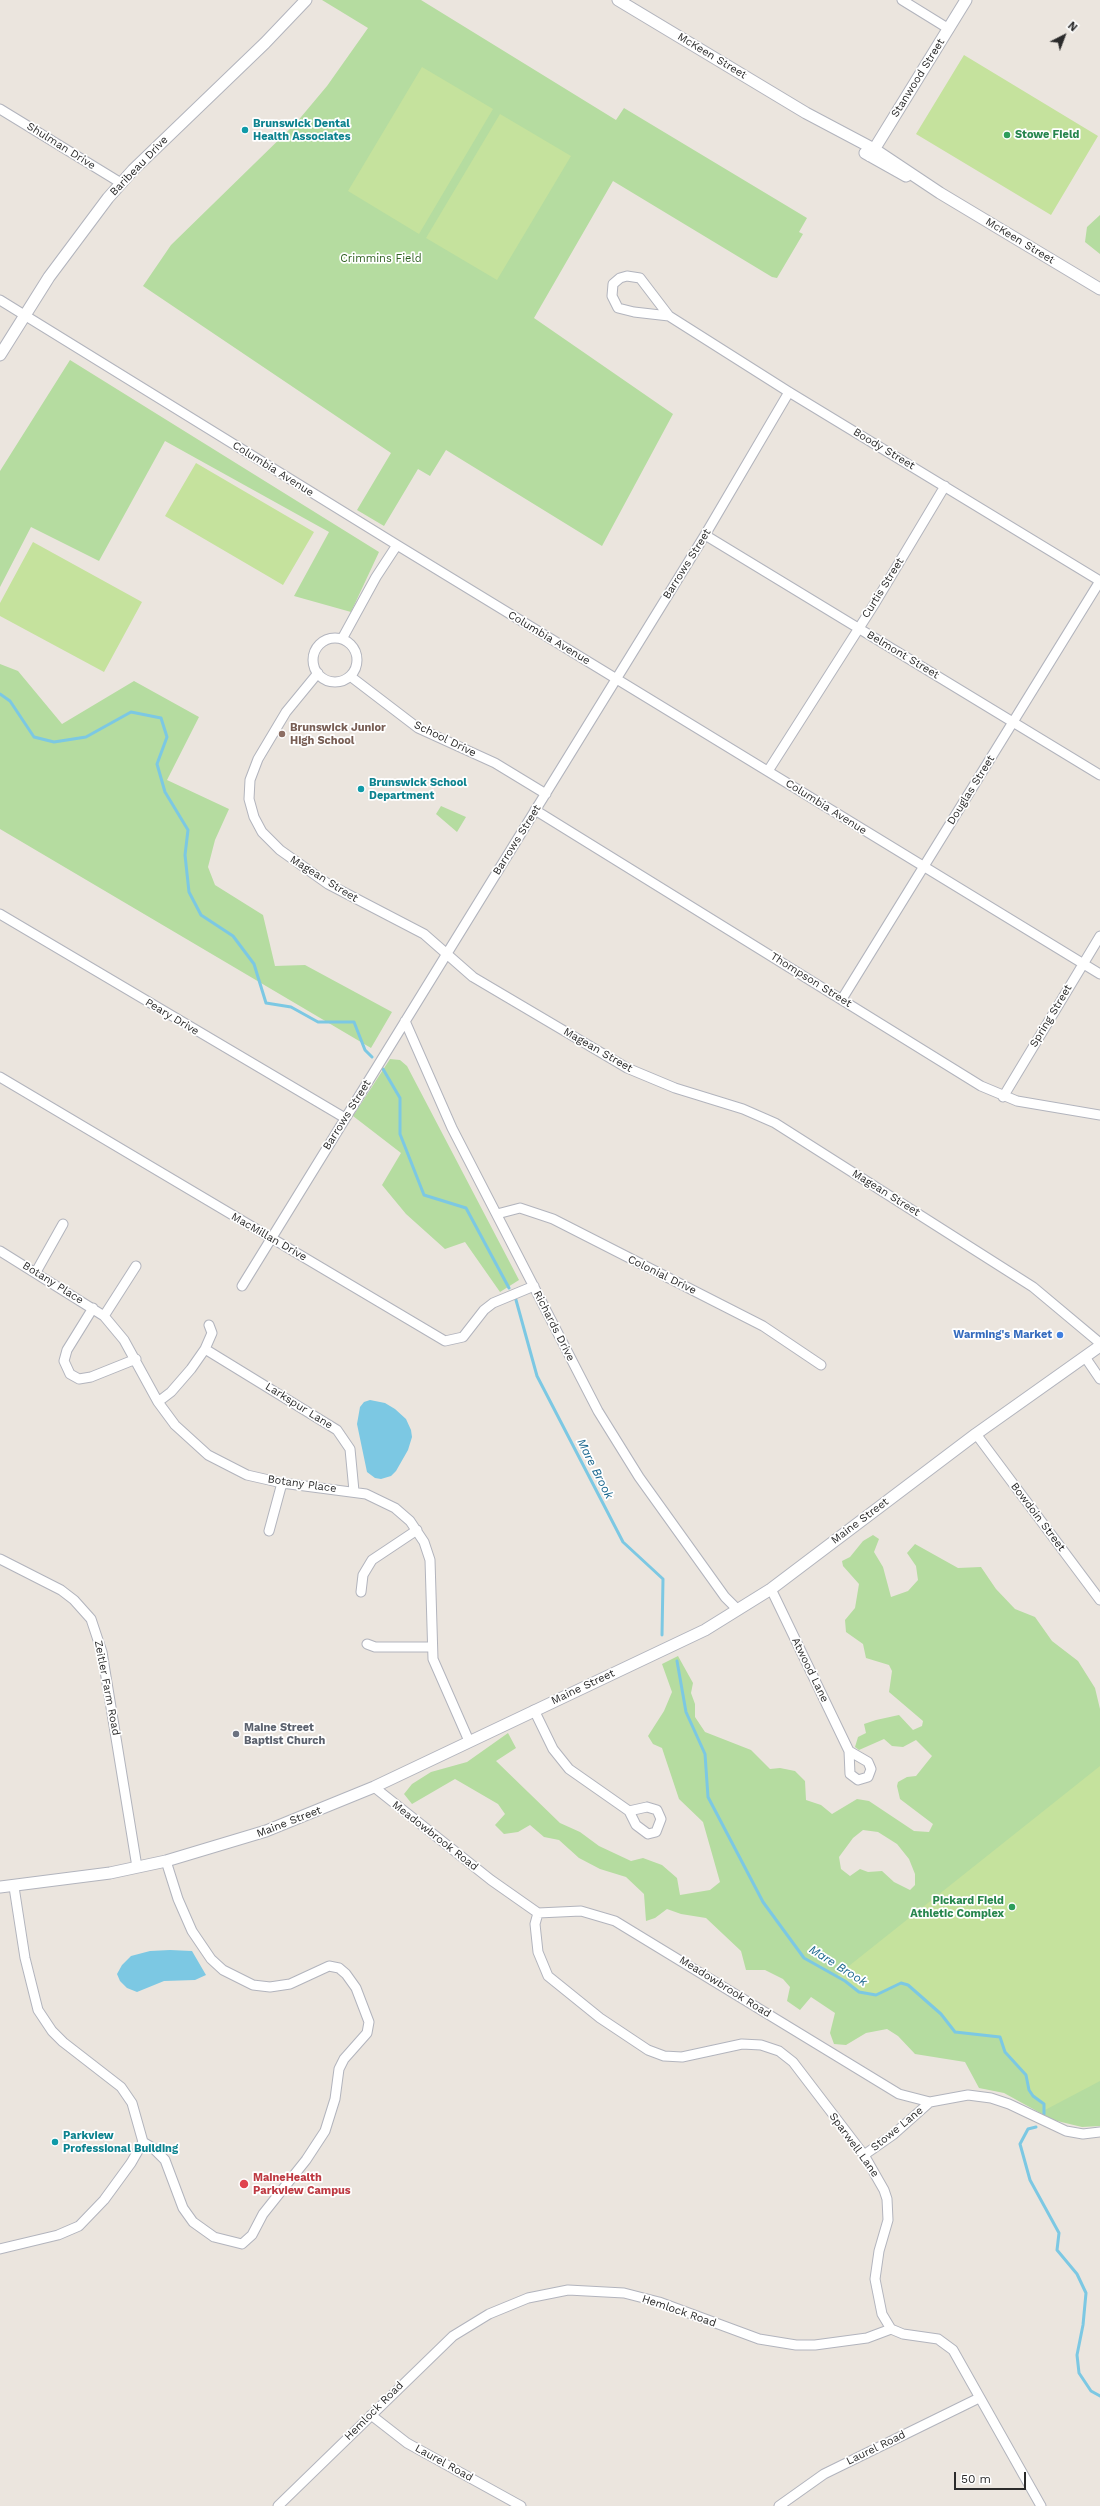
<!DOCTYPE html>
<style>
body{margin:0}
#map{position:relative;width:1100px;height:2506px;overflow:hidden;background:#ebe5de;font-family:"Work Sans",sans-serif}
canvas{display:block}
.north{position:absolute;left:1044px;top:16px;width:40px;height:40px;-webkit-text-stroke:3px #fff;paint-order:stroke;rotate:42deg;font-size:11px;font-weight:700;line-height:16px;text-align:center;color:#2b2b2b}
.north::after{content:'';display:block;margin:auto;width:14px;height:18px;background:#2b2b2b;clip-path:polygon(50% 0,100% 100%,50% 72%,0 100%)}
.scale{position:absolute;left:954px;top:2472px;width:72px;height:18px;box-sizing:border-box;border:2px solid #2b2b2b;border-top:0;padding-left:5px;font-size:12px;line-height:14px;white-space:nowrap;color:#2b2b2b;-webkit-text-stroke:3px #fff;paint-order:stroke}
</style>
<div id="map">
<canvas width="1100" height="2506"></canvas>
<div class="north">N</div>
<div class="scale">50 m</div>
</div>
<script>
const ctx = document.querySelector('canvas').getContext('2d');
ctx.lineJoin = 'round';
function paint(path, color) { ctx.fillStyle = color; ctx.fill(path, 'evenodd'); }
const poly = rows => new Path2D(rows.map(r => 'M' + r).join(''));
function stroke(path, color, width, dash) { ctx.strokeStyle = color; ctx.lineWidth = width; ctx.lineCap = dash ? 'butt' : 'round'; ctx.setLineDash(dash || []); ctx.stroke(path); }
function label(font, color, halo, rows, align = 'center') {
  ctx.font = font + ' "Work Sans",sans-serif'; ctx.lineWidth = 3.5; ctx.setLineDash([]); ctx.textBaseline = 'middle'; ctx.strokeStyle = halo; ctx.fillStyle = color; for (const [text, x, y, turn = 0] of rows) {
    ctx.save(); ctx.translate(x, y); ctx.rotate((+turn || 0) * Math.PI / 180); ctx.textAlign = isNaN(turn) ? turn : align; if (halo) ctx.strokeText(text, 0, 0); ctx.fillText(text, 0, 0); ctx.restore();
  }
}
paint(poly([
 [322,0,421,0,616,120,624,108,807,218,799,232,803,234,777,278,772,277,613,181,534,318,673,414,602,546,446,450,430,476,418,469,384,526,357,510,391,453,143,286,171,245,296,123,327,86,368,28],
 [1100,215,1100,254,1085,242,1087,227],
 [70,360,379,552,351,612,294,596,329,532,165,441,99,561,31,527,0,587,0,471],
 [0,664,18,671,62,724,134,681,199,717,167,780,229,809,215,840,208,867,215,885,263,915,275,966,305,965,392,1012,371,1048,0,829],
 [441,806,466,817,457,832,436,814],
 [390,1059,400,1060,407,1066,519,1280,500,1292,465,1242,445,1249,406,1214,382,1185,401,1153,353,1116],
 [873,1535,879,1539,874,1552,883,1567,891,1597,908,1591,918,1580,916,1566,907,1553,915,1544,958,1568,981,1567,996,1589,1015,1609,1035,1617,1052,1641,1078,1661,1095,1688,1100,1709,1100,2126,1082,2127,1053,2120,1004,2093,979,2088,965,2062,915,2054,898,2036,887,2029,866,2033,846,2045,834,2044,830,2033,835,2013,811,1997,800,2010,787,2001,790,1987,783,1979,765,1970,746,1970,741,1951,706,1918,681,1914,667,1909,655,1918,646,1921,644,1894,626,1877,600,1869,579,1858,559,1840,544,1837,530,1825,518,1832,504,1834,495,1825,505,1814,498,1804,455,1779,412,1804,404,1794,412,1784,431,1772,467,1762,508,1733,516,1748,496,1761,560,1823,580,1832,599,1846,631,1861,643,1858,662,1865,677,1878,680,1895,710,1890,720,1882,703,1822,679,1799,662,1748,653,1744,648,1736,664,1711,672,1692,662,1664,678,1656,693,1683,691,1693,695,1704,695,1717,705,1732,751,1750,770,1769,780,1768,795,1771,805,1781,806,1800,821,1805,832,1814,857,1799,869,1801,914,1831,929,1832,933,1824,900,1799,897,1786,898,1782,907,1777,916,1776,932,1756,916,1740,903,1747,892,1746,884,1739,859,1750,855,1747,858,1737,866,1733,864,1724,876,1720,899,1715,913,1730,922,1726,923,1721,889,1692,892,1671,889,1665,866,1658,863,1644,846,1632,845,1620,855,1608,859,1584,843,1566,842,1561,850,1557,863,1541],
 [863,1830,878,1832,897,1844,909,1859,915,1874,915,1885,910,1890,894,1882,882,1871,868,1872,860,1869,850,1876,841,1869,839,1857,853,1838]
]), '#b5dca0');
paint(poly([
 [964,55,1098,136,1051,215,916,134],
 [422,67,493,109,419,234,348,191],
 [500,114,571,156,497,280,426,238],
 [196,463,314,532,283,585,165,516],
 [33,542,142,602,104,672,0,616,0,603],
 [1100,1766,1100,2081,1045,2110,1044,2104,1029,2090,1026,2075,1005,2052,1000,2037,955,2032,941,2014,908,1985,901,1983,876,1995,868,1995,859,1992,845,1981,835,1977]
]), '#c5e29d');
paint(poly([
 [370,1400,385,1403,395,1409,406,1419,411,1430,412,1437,408,1450,396,1471,391,1476,381,1479,375,1478,367,1472,357,1424,360,1407,364,1402],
 [170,1950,192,1951,206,1975,195,1980,164,1981,137,1992,127,1988,120,1981,117,1974,122,1965,131,1956,150,1951]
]), '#7cc8e3');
stroke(poly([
 [0,694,10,701,34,737,54,742,86,737,131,712,161,718,167,737,157,764,165,792,188,830,185,855,189,892,201,915,233,936,254,964,266,1003,291,1007,318,1022,354,1022,365,1050,372,1057],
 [383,1069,400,1098,400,1134,424,1195,466,1208,509,1288],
 [516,1300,537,1376,623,1542,663,1579,662,1635],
 [677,1661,686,1712,705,1754,708,1797,763,1902,804,1958,845,1981,859,1992,876,1995,901,1983,908,1985,941,2014,955,2032,1000,2037,1005,2052,1026,2075,1029,2090,1033,2096,1044,2104,1044,2114],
 [1036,2127,1028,2129,1020,2144,1030,2180,1059,2233,1057,2250,1077,2274,1086,2293,1083,2325,1077,2355,1079,2373,1091,2391,1100,2396]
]), '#7cc8e3', 3);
const minor = poly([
 [902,0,949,29],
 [0,109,121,183],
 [0,300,397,545,1100,974],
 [669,316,634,312,618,308,612,296,613,284,620,278,627,276,640,278,669,316,789,392,1100,581],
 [705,535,1100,775],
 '313 660a22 22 0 1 1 44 0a22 22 0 1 1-44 0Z',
 [342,639,376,577,397,545],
 [318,673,286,712,258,759,250,780,249,799,254,817,262,832,280,850,328,884,424,934,473,977,627,1068,675,1088,743,1109,775,1123,1033,1287,1100,1343],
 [350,676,418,728,495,763,546,794],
 [768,771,875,603,945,486],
 [535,810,981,1086,1017,1101,1100,1115],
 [0,914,345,1118],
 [842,999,1100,581],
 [405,1021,452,1128,598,1411,639,1477,725,1597,738,1610],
 [0,1077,445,1341,463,1337,484,1310,493,1303,534,1286],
 [1003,1097,1100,936],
 [497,1214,520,1208,553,1219,763,1326,821,1365],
 [0,1251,104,1316,124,1340,158,1402,175,1425,208,1455,247,1475,282,1483,366,1494,395,1508,410,1521,424,1542,430,1560,433,1659,469,1741],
 [36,1272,63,1224],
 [242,1286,705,535,789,392],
 [93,1308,67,1350,64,1361,70,1374,79,1379,91,1377,136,1359],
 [104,1316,136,1266],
 [205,1349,337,1430,350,1449,354,1491],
 [1085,1357,1100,1379],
 [158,1402,171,1392,191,1369,205,1349,212,1333,209,1325],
 [976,1434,1100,1600],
 [269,1531,282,1483],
 [0,1559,61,1590,74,1600,91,1619,102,1652,137,1867],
 [771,1589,849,1751],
 [361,1592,363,1575,372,1560,417,1530],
 [367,1644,375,1647,431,1647],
 [534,1710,553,1749,569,1769,629,1811],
 [849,1751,868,1762,871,1769,868,1777,858,1780,850,1774,849,1751],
 [374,1787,491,1880,538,1913,581,1911,615,1921,899,2094,930,2102,968,2095,991,2098,1009,2104,1066,2131,1083,2134,1100,2132],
 [647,1807,657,1810,661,1819,656,1832,648,1834,636,1825,629,1811,647,1807],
 [538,1913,535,1924,538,1952,548,1976,600,2018,648,2050,664,2056,682,2057,742,2044,761,2045,779,2051,793,2062,864,2155,884,2190,887,2199,888,2220,879,2251,875,2279,882,2314,891,2329,903,2334,938,2339,953,2350,1041,2506],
 [143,2142,153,2148,165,2160,183,2208,193,2222,214,2237,242,2244,252,2235,263,2214,306,2160,325,2131,335,2099,339,2069,344,2059,367,2033,369,2022,356,1988,346,1974,339,1968,329,1966,290,1984,270,1987,253,1985,223,1970,211,1959,192,1931,178,1899,166,1861],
 [864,2155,894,2134,930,2102],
 [0,2249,58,2235,79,2226,104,2200,131,2163,143,2142,132,2103,121,2087,63,2042,52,2031,38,2010,25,1958,14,1887],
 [371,2415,407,2443,521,2506],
 [278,2506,453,2336,489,2314,528,2298,568,2290,624,2293,659,2302,759,2339,796,2345,815,2345,867,2338,891,2329],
 [779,2506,824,2474,979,2398]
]);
const tertiary = poly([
 [618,0,806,113,874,149,940,193,1100,289],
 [865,153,906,176],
 [870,156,966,0],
 [0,355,49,277,108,198,133,170,265,43,306,0],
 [0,1887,110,1873,166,1861,266,1831,374,1787,705,1630,771,1589,976,1434,1100,1346]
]);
stroke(minor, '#b2b4bd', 11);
stroke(tertiary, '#b2b4bd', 13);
stroke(minor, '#fff', 9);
stroke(tertiary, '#fff', 11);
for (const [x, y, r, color] of [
 [245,130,4,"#0f9aa8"],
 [1007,135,4,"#2e9e5b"],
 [282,734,4,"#8d6e63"],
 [361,789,4,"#0f9aa8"],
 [1060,1335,4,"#3f7fe0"],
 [236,1734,4,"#6b7280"],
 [1012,1907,4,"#2e9e5b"],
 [55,2142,4,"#0f9aa8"],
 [244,2184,5,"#e0444e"]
]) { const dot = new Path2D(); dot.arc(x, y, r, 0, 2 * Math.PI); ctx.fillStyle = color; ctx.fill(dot); stroke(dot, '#fff', 1.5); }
label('11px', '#2b2b2b', '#fff', [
 ["McKeen Street",712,56,31],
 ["Stanwood Street",918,78,-58],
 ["Shulman Drive",61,146,32],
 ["Baribeau Drive",139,166,-46],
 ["McKeen Street",1020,241,31],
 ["Boody Street",884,449,31],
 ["Columbia Avenue",273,469,32],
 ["Barrows Street",687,564,-58],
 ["Curtis Street",883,588,-58],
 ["Columbia Avenue",549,638,31],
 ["Belmont Street",903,655,31],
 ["School Drive",445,739,26],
 ["Douglas Street",971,790,-58],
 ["Columbia Avenue",826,807,32],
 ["Barrows Street",517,840,-58],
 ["Magean Street",324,879,32],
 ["Thompson Street",811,980,32],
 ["Spring Street",1051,1016,-59],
 ["Peary Drive",172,1017,31],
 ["Magean Street",598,1050,30],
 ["Barrows Street",347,1115,-58],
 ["Magean Street",886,1193,32],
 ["MacMillan Drive",269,1237,30],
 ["Colonial Drive",662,1275,26],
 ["Botany Place",53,1283,32],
 ["Richards Drive",554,1326,63],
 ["Larkspur Lane",299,1406,32],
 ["Botany Place",302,1484,8],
 ["Bowdoin Street",1038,1517,53],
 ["Maine Street",860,1521,-37],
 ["Atwood Lane",810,1670,64],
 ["Maine Street",583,1687,-25],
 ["Zeitler Farm Road",107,1688,79],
 ["Maine Street",289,1822,-21],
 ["Meadowbrook Road",435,1836,38],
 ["Meadowbrook Road",725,1987,32],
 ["Stowe Lane",897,2129,-39],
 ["Sparwell Lane",854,2145,54],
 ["Hemlock Road",679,2311,19],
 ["Hemlock Road",374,2411,-45],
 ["Laurel Road",876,2448,-26],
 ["Laurel Road",444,2463,29]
]);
label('bold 11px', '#0d838f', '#fff', [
 ["Brunswick Dental",253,124],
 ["Health Associates",253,137],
 ["Brunswick School",369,783],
 ["Department",369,796],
 ["Parkview",63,2136],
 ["Professional Building",63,2149]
], 'left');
label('bold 11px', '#27864d', '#fff', [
 ["Stowe Field",1015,135],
 ["Pickard Field",1004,1901,"right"],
 ["Athletic Complex",1004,1914,"right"]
], 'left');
label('11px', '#2f6121', '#fff', [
 ["Crimmins Field",381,259]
]);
label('bold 11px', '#785e54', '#fff', [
 ["Brunswick Junior",290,728],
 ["High School",290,741]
], 'left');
label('bold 11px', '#366cbe', '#fff', [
 ["Warming's Market",1052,1335]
], 'right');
label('bold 11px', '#5b616d', '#fff', [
 ["Maine Street",244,1728],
 ["Baptist Church",244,1741]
], 'left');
label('bold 11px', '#be3a42', '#fff', [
 ["MaineHealth",253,2178],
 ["Parkview Campus",253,2191]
], 'left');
label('italic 12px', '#1b678e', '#fff', [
 ["Mare Brook",595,1469,63],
 ["Mare Brook",838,1966,32]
]);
</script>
